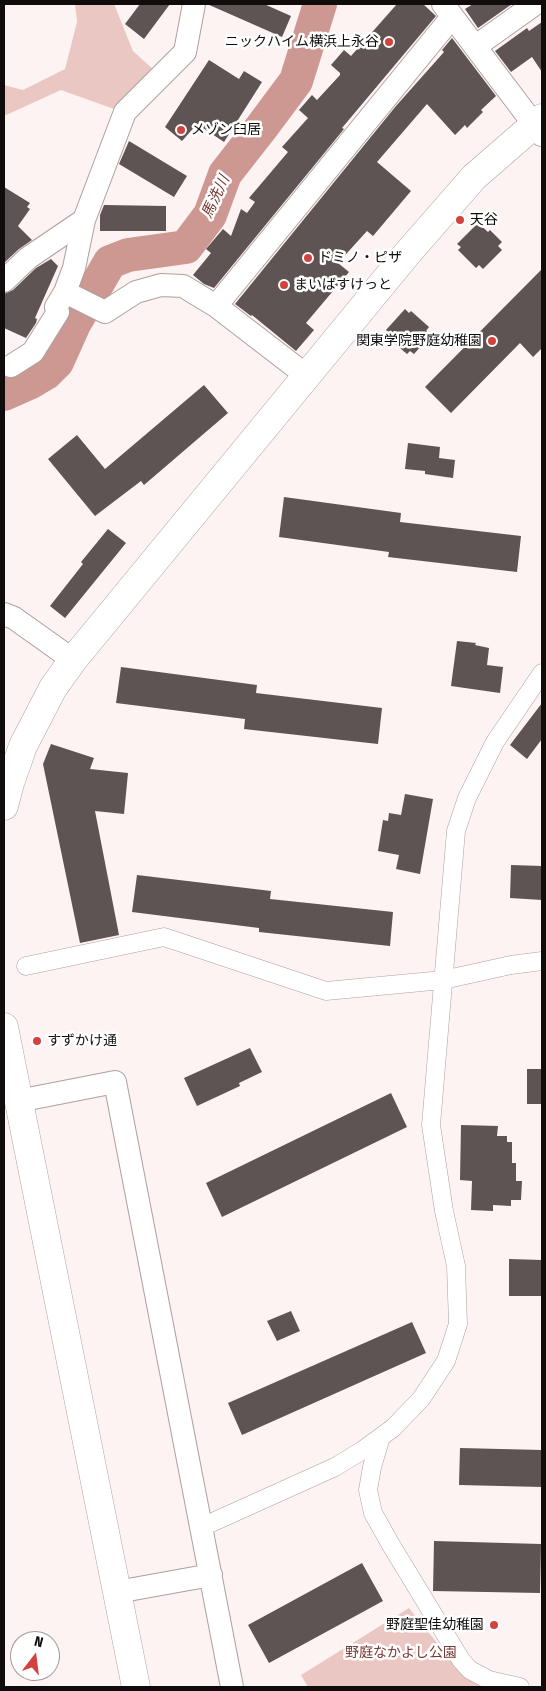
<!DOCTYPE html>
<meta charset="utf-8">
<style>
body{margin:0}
#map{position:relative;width:546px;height:1691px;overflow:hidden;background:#fdf3f2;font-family:"Fira Sans Condensed",sans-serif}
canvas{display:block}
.frame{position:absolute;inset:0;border:5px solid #100c0c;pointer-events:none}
.north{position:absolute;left:10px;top:1631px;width:50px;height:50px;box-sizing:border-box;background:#fff;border:1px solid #9f9e9e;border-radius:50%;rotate:15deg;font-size:14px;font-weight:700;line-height:20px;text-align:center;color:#100c0c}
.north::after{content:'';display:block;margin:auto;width:18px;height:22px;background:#d2433f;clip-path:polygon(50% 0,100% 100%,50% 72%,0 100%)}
</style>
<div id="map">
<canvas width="546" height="1691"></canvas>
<div class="frame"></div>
<div class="north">N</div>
</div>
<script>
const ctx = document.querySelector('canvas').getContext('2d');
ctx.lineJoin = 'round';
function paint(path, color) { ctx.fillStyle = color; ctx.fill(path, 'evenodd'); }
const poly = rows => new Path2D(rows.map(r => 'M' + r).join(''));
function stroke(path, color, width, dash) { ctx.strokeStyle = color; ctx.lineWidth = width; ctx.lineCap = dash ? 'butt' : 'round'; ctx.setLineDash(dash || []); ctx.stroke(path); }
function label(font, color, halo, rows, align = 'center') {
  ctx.font = font + ' "Fira Sans Condensed","Noto Sans JP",sans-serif'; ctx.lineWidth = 5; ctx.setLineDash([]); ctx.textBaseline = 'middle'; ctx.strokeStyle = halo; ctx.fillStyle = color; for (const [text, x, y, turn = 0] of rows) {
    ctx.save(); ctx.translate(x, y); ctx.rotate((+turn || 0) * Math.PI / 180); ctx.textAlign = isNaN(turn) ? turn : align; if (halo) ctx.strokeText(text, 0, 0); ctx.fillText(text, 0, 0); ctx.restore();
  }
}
paint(poly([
 [75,4,114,4,133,51,155,71,114,109,61,90,4,116,4,85,23,90,65,69,77,22],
 [409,1608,442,1649,470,1680,481,1687,308,1687,301,1675]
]), '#ebc7c3');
stroke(poly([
 [4,394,31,382,46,373,57,362,74,324,110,262,128,255,186,247,210,215,225,174,261,128,296,81,320,4]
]), '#cd9892', 34);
paint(poly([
 [140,4,170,4,144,39,125,24],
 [207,4,264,4,291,16,282,37],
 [397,4,423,4,436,16,342,128,344,129,214,288,204,284,193,275,211,253,206,249,223,229,231,236,241,209,247,213,255,202,249,198,288,152,282,147,308,118,299,110,312,95,317,100,340,75,340,73,331,65,344,50,351,56],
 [473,4,512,4,478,28,465,9],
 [542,22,542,72,532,57,511,72,495,51,527,28,529,31],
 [452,38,496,96,481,110,483,112,467,128,465,125,455,135,427,104,377,162,411,191,373,236,367,231,338,263,349,272,306,323,314,330,296,351,252,315,251,316,235,304,396,106,444,52,442,50],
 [209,60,239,79,244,71,262,82,224,142,197,124,182,141,165,127],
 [129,141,187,176,174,197,119,164],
 [4,187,30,203,27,207,30,209,18,226,32,240,19,249,4,263],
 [104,205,166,206,166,231,100,231,100,215],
 [478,223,488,232,490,230,502,242,498,246,502,250,483,269,479,265,476,268,458,250,461,247,457,244],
 [51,259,58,266,35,318,37,319,36,323,26,338,4,328,4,294,13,290,36,268],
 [542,269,542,348,533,357,520,343,451,413,425,387],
 [405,309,409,313,411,311,429,327,426,331,431,335,414,354,410,351,407,354,388,338,391,335,386,330],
 [204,385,228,413,144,485,141,481,95,516,48,459,77,435,105,469],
 [408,443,440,447,439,458,455,460,453,478,425,474,425,471,405,469],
 [284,497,401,513,400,522,521,536,517,572,388,557,389,552,279,537],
 [108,529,126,543,65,618,50,606,83,564,81,562],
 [457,641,476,643,475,645,489,648,487,665,503,667,500,693,451,686],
 [121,667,257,685,256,693,382,708,378,744,244,729,245,719,116,703],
 [542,703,542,739,527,759,510,745],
 [51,744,94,758,90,769,128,773,124,814,95,811,119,935,80,943,43,764],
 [405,794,433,799,420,874,396,869,399,855,378,851,383,820,388,821,389,813,401,815],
 [511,865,542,866,542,900,510,898],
 [137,875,271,891,270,899,393,912,390,946,259,932,259,928,132,912],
 [250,1048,262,1072,239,1083,240,1086,197,1106,184,1078],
 [527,1069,542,1069,542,1104,527,1104],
 [391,1093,407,1127,222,1217,206,1183],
 [461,1125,498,1126,497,1136,507,1136,507,1142,512,1142,512,1163,516,1163,516,1181,522,1181,521,1200,511,1200,511,1206,493,1205,493,1211,471,1210,472,1181,460,1180],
 [509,1259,542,1260,542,1296,509,1296],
 [291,1311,300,1331,277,1341,267,1321],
 [412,1322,426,1353,242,1435,228,1403],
 [460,1448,542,1450,542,1487,459,1485],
 [434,1541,541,1544,540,1593,433,1591],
 [362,1563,383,1601,269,1663,248,1625]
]), '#5e5453');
const pedestrian = poly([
 [26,966,164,937,326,991,443,980,511,965,542,961],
 [381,1437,372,1467,368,1490,373,1513,391,1545,461,1660,470,1670,489,1680,520,1687],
 [202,1527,335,1467,363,1450,393,1428,421,1399,446,1361,458,1324,456,1266,444,1211,431,1125,456,831,467,798,495,742,542,673]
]);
const minor = poly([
 [443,4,542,135],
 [476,46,535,4],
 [4,281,28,258,84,220],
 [65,292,105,312,136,292,161,285,183,286,216,306,307,376],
 [216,306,452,17],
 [11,366,33,352,58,312,56,307,65,292,74,268,84,220,125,112,185,52,194,4],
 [4,614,14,618,73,660],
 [18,1101,115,1082,232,1687],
 [117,1592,211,1575]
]);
const tertiary = poly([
 [4,806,10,783,23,746,53,688,73,660,406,255,474,177,542,118],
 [4,1027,136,1687]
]);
stroke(pedestrian, '#aca09f', 19);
stroke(minor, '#aca09f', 24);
stroke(tertiary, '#aca09f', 29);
stroke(pedestrian, '#fff', 18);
stroke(minor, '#fff', 22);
stroke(tertiary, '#fff', 28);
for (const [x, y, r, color] of [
 [389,42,5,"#d2433f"],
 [181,130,5,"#d2433f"],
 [460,220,5,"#d2433f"],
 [308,258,5,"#d2433f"],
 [284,285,5,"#d2433f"],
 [492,341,5,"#d2433f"],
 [37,1041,5,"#d2433f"],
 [494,1625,5,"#d2433f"]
]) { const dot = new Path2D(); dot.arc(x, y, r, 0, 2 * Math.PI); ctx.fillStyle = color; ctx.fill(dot); stroke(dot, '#fff', 2); }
label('14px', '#100c0c', '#fff', [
 ["ニックハイム横浜上永谷",379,42,"right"],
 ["メゾン臼居",191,130],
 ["天谷",470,220],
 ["ドミノ・ピザ",318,258],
 ["まいばすけっと",294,285],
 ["関東学院野庭幼稚園",482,341,"right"],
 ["すずかけ通",47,1041],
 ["野庭聖佳幼稚園",484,1625,"right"]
], 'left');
label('14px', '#7a3733', '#fff', [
 ["野庭なかよし公園",401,1653]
]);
label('italic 15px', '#773430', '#fff', [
 ["馬洗川",216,197,-65]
]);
</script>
